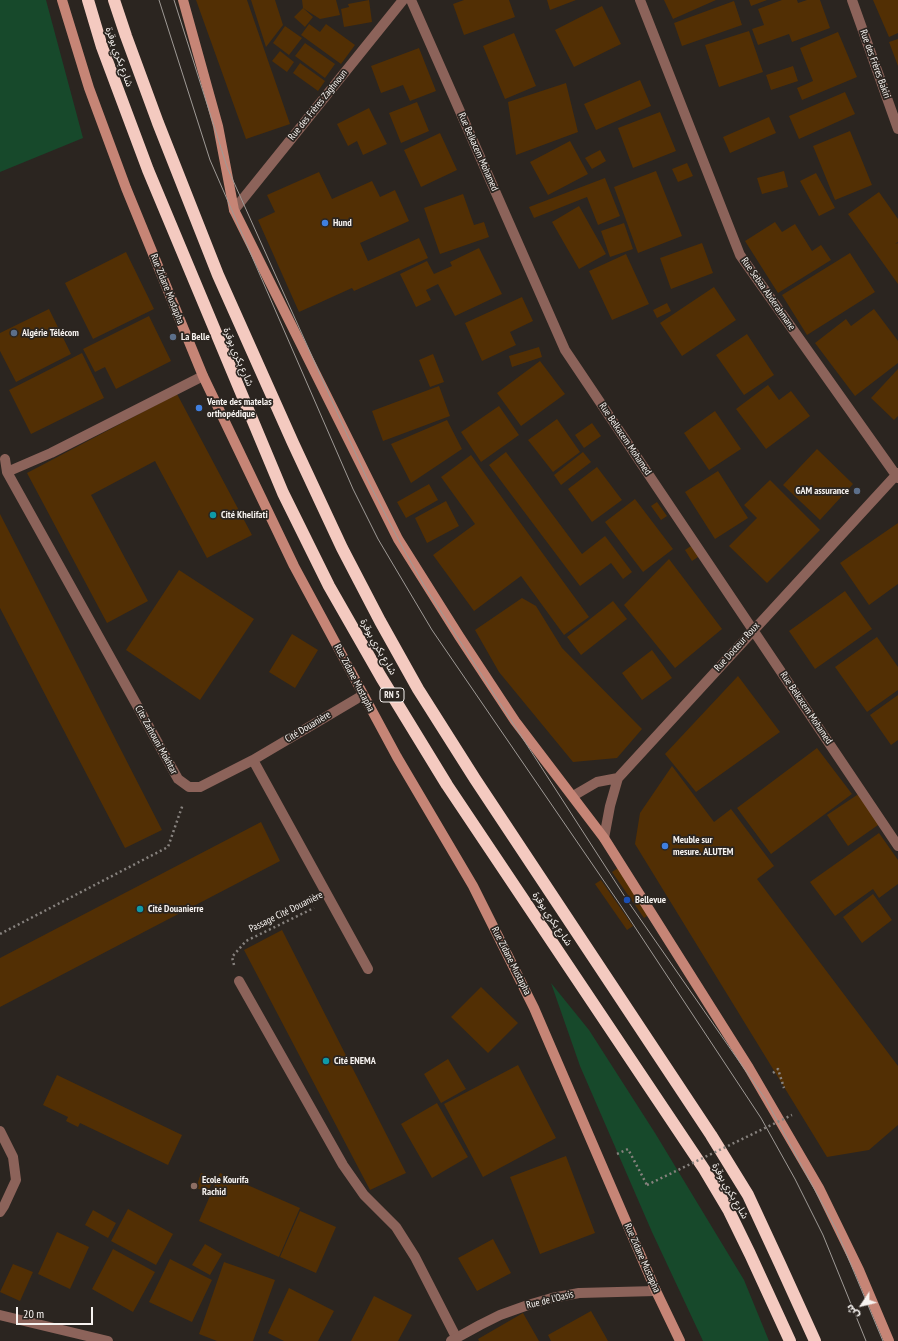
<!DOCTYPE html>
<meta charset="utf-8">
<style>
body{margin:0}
#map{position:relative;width:898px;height:1341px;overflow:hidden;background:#2b2520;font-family:"PT Sans Narrow","Noto Sans Arabic",sans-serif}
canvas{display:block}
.north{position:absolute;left:842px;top:1285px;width:40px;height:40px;-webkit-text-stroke:3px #2b2520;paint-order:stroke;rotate:235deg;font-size:11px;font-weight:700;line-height:16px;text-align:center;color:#f7f3f0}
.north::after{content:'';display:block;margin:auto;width:14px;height:18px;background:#f7f3f0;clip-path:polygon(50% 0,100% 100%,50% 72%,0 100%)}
.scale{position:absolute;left:16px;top:1307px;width:77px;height:18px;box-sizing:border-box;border:2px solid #f7f3f0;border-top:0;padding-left:5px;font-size:12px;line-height:14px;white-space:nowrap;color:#f7f3f0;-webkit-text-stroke:3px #2b2520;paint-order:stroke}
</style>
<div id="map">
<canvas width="898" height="1341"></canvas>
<div class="north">ش</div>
<div class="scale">20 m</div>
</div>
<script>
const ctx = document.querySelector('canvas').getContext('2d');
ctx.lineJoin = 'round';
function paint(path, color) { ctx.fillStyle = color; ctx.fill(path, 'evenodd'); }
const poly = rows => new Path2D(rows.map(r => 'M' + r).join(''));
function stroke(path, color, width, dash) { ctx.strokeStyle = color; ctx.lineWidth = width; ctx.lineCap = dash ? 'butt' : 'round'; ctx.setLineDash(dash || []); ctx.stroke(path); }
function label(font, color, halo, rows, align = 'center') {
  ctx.font = font + ' "PT Sans Narrow","Noto Sans Arabic",sans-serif'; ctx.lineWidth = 3.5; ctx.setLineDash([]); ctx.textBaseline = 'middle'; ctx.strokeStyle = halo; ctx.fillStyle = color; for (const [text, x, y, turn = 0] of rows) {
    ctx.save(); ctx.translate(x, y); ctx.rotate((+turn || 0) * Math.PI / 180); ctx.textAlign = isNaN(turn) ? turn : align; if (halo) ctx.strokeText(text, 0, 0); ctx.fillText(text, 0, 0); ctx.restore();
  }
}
paint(poly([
 [0,0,46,0,83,138,0,172],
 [551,983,589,1030,655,1133,744,1280,769,1341,703,1341,652,1232,580,1066]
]), '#17492b');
paint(poly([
 [196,0,247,0,290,124,246,139],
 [251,0,275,0,283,25,266,47],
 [302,0,336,0,340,15,320,19,303,8],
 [369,0,372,22,344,27,341,9,349,7,348,4],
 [464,0,509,0,515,17,464,35,453,4],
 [547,0,576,0,550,10],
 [664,0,716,0,673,19],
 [749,0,767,0,751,6],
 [782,0,797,0,798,3,807,0,820,0,830,28,792,42,789,34,758,45,752,29,764,25,758,9],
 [873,0,898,0,898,33,889,37],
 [734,1,742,25,682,46,674,23],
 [602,6,621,44,574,67,555,30],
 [303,8,313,17,305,27,294,17],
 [309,24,320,32,326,24,355,45,341,64,301,35],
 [285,26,302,38,289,55,273,43],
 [749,31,763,72,719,87,705,45],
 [838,32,857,77,802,100,797,88,813,81,800,48],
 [514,33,536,86,505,99,483,46],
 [898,39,898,66,889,42],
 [305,43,335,64,325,78,295,56],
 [419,48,436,91,410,101,403,85,381,93,371,66],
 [280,51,294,62,287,72,272,61],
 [300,63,325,81,318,91,293,73],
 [793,66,798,81,771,90,766,75],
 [640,80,651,106,596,130,584,104],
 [566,83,578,132,516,155,508,102],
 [845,92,855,114,799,139,789,116],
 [417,102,429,131,401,143,389,113],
 [369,108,387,144,363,155,357,141,348,146,337,124],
 [660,112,676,151,633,168,618,128],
 [769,117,776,133,730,153,723,137],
 [850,131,872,185,835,200,813,146],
 [440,133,457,170,421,187,404,150],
 [570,141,588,174,548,195,530,162],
 [600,150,606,161,592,169,585,158],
 [687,163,693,176,678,182,672,169],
 [656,171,682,236,638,253,614,187],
 [784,171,788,187,762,194,757,178],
 [319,172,332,199,372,181,380,197,395,190,409,221,360,243,368,261,419,238,428,258,354,291,352,288,299,312,258,220,275,212,267,195],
 [816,173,835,208,819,216,800,181],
 [605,178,620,216,598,225,587,197,534,218,529,207],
 [879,192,898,219,898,242,895,244,898,243,898,284,848,214],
 [463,194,474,225,484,222,489,237,440,254,424,208],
 [579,206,606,254,579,269,552,222],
 [775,222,782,232,795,224,812,251,821,245,831,260,778,293,745,241],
 [624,223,633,249,610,257,601,231],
 [702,243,713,273,671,289,660,258],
 [479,248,502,294,455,316,438,284,426,290,431,300,416,307,400,274,427,261,434,274,452,266,450,262],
 [126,252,154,309,93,339,65,283],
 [850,253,875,292,807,335,782,295],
 [626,254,649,304,612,320,589,271],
 [714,287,736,320,682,356,660,323],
 [522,297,533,321,510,332,516,345,482,361,465,323],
 [667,303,671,311,657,318,653,310],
 [49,309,71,354,16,382,0,351,0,333],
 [874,309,898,341,898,363,855,396,815,343,846,319,851,326],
 [149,316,171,361,116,389,105,367,95,372,83,349],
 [747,334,774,375,744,395,716,355],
 [539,347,542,357,512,367,509,356],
 [82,353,104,398,31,434,9,390],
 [433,354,444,382,430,387,419,360],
 [540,361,565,394,521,426,497,393],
 [898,369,898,416,894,420,871,398],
 [768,385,779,400,791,391,810,416,766,449,736,409],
 [439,386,450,416,383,441,372,411],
 [177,394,252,535,207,558,155,461,91,495,148,601,107,623,27,473],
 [499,406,519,435,481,462,461,432],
 [715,411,741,449,709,470,684,433],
 [557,419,580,452,553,472,528,440],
 [447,420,462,449,411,483,391,444],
 [592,423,601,436,584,448,575,435],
 [817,449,853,484,820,520,783,485],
 [506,452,582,554,605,536,632,572,623,579,611,563,580,586,489,465],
 [583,452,591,462,561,485,554,475],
 [471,455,589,617,564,635,521,576,474,611,433,555,475,524,441,477],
 [597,467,622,500,592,522,568,489],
 [718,471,748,518,715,539,685,492],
 [770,480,820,530,767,583,729,546,757,518,744,505],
 [429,484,438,500,406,518,397,502],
 [635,499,673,549,643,572,605,522],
 [446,501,459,526,427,543,415,518],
 [657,502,667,516,661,520,651,506],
 [0,514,162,830,125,848,0,608],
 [898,523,898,584,869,605,840,563],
 [697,542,704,553,692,561,685,550],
 [669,559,722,629,675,668,624,605],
 [179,570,254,619,200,700,126,650],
 [845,591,872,629,815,669,789,631],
 [522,598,536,606,562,648,642,729,617,758,573,762,499,672,475,630],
 [613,601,627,619,581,655,567,637],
 [292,634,318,650,295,688,269,672],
 [877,637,898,667,898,690,867,712,835,667],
 [652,650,672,678,642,700,622,673],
 [738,676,780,732,696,792,665,754],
 [898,695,898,740,891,745,870,715],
 [817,748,852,794,771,854,737,808],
 [672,766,714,822,731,809,774,866,757,879,898,1066,898,1125,869,1150,827,1157,635,844,640,813],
 [860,793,881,823,848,846,827,815],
 [261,822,280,861,0,1007,0,958],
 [879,833,898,860,898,884,879,898,873,889,835,916,810,882],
 [618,868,650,914,644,918,612,872],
 [601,880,633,926,627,930,595,884],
 [873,894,892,920,862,943,843,917],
 [282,930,406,1173,370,1190,244,950],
 [481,987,518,1023,488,1053,451,1017],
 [448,1059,466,1089,441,1103,424,1074],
 [518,1065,556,1138,483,1177,444,1104],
 [57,1075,182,1135,168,1165,80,1123,78,1127,66,1121,68,1117,43,1105],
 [437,1103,468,1157,432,1178,401,1124],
 [566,1156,595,1233,540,1254,510,1177],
 [201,1173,214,1178,208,1192,196,1188],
 [220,1173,300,1208,279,1257,199,1221],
 [128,1209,173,1234,156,1265,111,1241],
 [93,1210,116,1223,108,1238,85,1225],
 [300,1211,336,1227,316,1273,280,1257],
 [57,1232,89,1247,70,1289,38,1274],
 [493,1239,511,1273,477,1291,458,1258],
 [205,1244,222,1254,210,1275,192,1265],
 [113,1249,155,1272,133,1312,92,1289],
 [170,1259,212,1280,192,1322,149,1302],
 [224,1262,275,1280,253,1341,217,1341,199,1334],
 [13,1264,33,1272,20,1301,0,1292],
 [289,1288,334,1311,318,1341,284,1341,268,1333],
 [374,1296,412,1315,398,1341,351,1341],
 [591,1311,608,1341,551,1341,548,1335],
 [523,1313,539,1341,479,1341,478,1339]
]), '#522f04');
stroke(poly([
 [0,934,168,847,183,804],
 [234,965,232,957,246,941,314,908],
 [773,1073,778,1069,784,1088],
 [617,1154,628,1149,647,1185]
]), '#87827e', 2.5, [2, 3]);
stroke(poly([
 [5,459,7,472,178,779,189,787,200,787,253,760,368,969],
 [7,472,51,453,203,376],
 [253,760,363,695],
 [239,981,343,1165,364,1195,396,1227,415,1257,456,1337],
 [0,1131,13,1157,16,1180,4,1206,0,1212]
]), '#8c635a', 10);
stroke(poly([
 [411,0,565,350,898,846],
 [640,0,740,255,898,478],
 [852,0,898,129],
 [234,210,403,0],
 [573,796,597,782,618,778],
 [604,838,610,806,618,778,898,473],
 [0,1315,108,1341],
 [451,1341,480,1325,500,1315,528,1305,552,1298,579,1293,656,1291]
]), '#8c635a', 10);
stroke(poly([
 [62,0,89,88,126,188,203,376,294,566,397,757,473,886,534,1008,656,1291,680,1341],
 [183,0,218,126,234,210,398,539,459,636,515,721,604,838,749,1068,819,1188,859,1270,889,1341]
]), '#c68576', 10);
stroke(poly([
 [88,0,102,47,148,170,283,493,329,586,381,677,447,785,704,1169,729,1211,750,1254,790,1341],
 [114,0,126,36,158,123,218,275,293,443,342,548,380,621,418,689,475,779,711,1135,748,1195,780,1264,815,1341]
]), '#f4cac0', 12);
stroke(poly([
 [159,0,210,160,353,489,378,539,432,630,621,906,761,1118,795,1179,823,1235,866,1341],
 [174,0,227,167,368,481,404,550,425,587,627,900,766,1100,836,1229,883,1341]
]), '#9f9a96', 1);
stroke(poly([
 [647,1185,792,1115]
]), '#87827e', 2.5, [2, 3]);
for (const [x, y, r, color] of [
 [325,223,4,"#3f7fe0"],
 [14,333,4,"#5c6f8a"],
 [173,337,4,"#5c6f8a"],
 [199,408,4,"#3f7fe0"],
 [857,491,4,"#5c6f8a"],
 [213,515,4,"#0f9aa8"],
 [665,846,4,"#3f7fe0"],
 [627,900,4,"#1a4fb4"],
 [140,909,4,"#0f9aa8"],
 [326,1061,4,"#0f9aa8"],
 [194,1186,4,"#8d6e63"]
]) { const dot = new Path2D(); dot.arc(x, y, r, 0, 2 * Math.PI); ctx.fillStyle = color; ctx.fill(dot); stroke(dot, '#2b2520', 1.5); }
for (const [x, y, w] of [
 [392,695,24]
]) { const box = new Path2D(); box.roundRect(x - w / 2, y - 7, w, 14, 3); ctx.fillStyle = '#2b2520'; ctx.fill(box); stroke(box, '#f7f3f0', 1); }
label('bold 9px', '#f7f3f0', null, [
 ["RN 5",392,695]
]);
label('10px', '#f7f3f0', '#2b2520', [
 ["شارع بكري بوقرة",119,57,70],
 ["Rue des Frères Bakiri",875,64,70],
 ["Rue des Frères Zaghnoun",318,105,-51],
 ["Rue Belkacem Mohamed",478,152,66],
 ["Rue Zidane Mustapha",167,289,68],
 ["Rue Sebaa Abderahmane",768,294,55],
 ["شارع بكري بوقرة",238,357,67],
 ["Rue Belkacem Mohamed",625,439,56],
 ["شارع بكري بوقرة",378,647,60],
 ["Rue Docteur Roux",737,647,-48],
 ["Rue Zidane Mustapha",354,678,62],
 ["Rue Belkacem Mohamed",806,708,56],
 ["Cité Douanière",308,727,-31],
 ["Cite Zarhouni Mokhtar",156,740,61],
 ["Passage Cité Douanière",286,912,-26],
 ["شارع بكري بوقرة",552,919,56],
 ["Rue Zidane Mustapha",511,961,63],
 ["شارع بكري بوقرة",730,1191,60],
 ["Rue Zidane Mustapha",642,1258,66],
 ["Rue de l'Oasis",550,1300,-14]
]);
label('bold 10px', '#f7f3f0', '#2b2520', [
 ["Hund",333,223],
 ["Algérie Télécom",22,333],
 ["La Belle",181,337],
 ["Vente des matelas",207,402],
 ["orthopédique",207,414],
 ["GAM assurance",849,491,"right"],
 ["Cité Khelifati",221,515],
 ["Meuble sur",673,840],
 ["mesure. ALUTEM",673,852],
 ["Bellevue",635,900],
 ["Cité Douanierre",148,909],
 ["Cité ENEMA",334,1061],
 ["Ecole Kourifa",202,1180],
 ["Rachid",202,1192]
], 'left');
</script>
